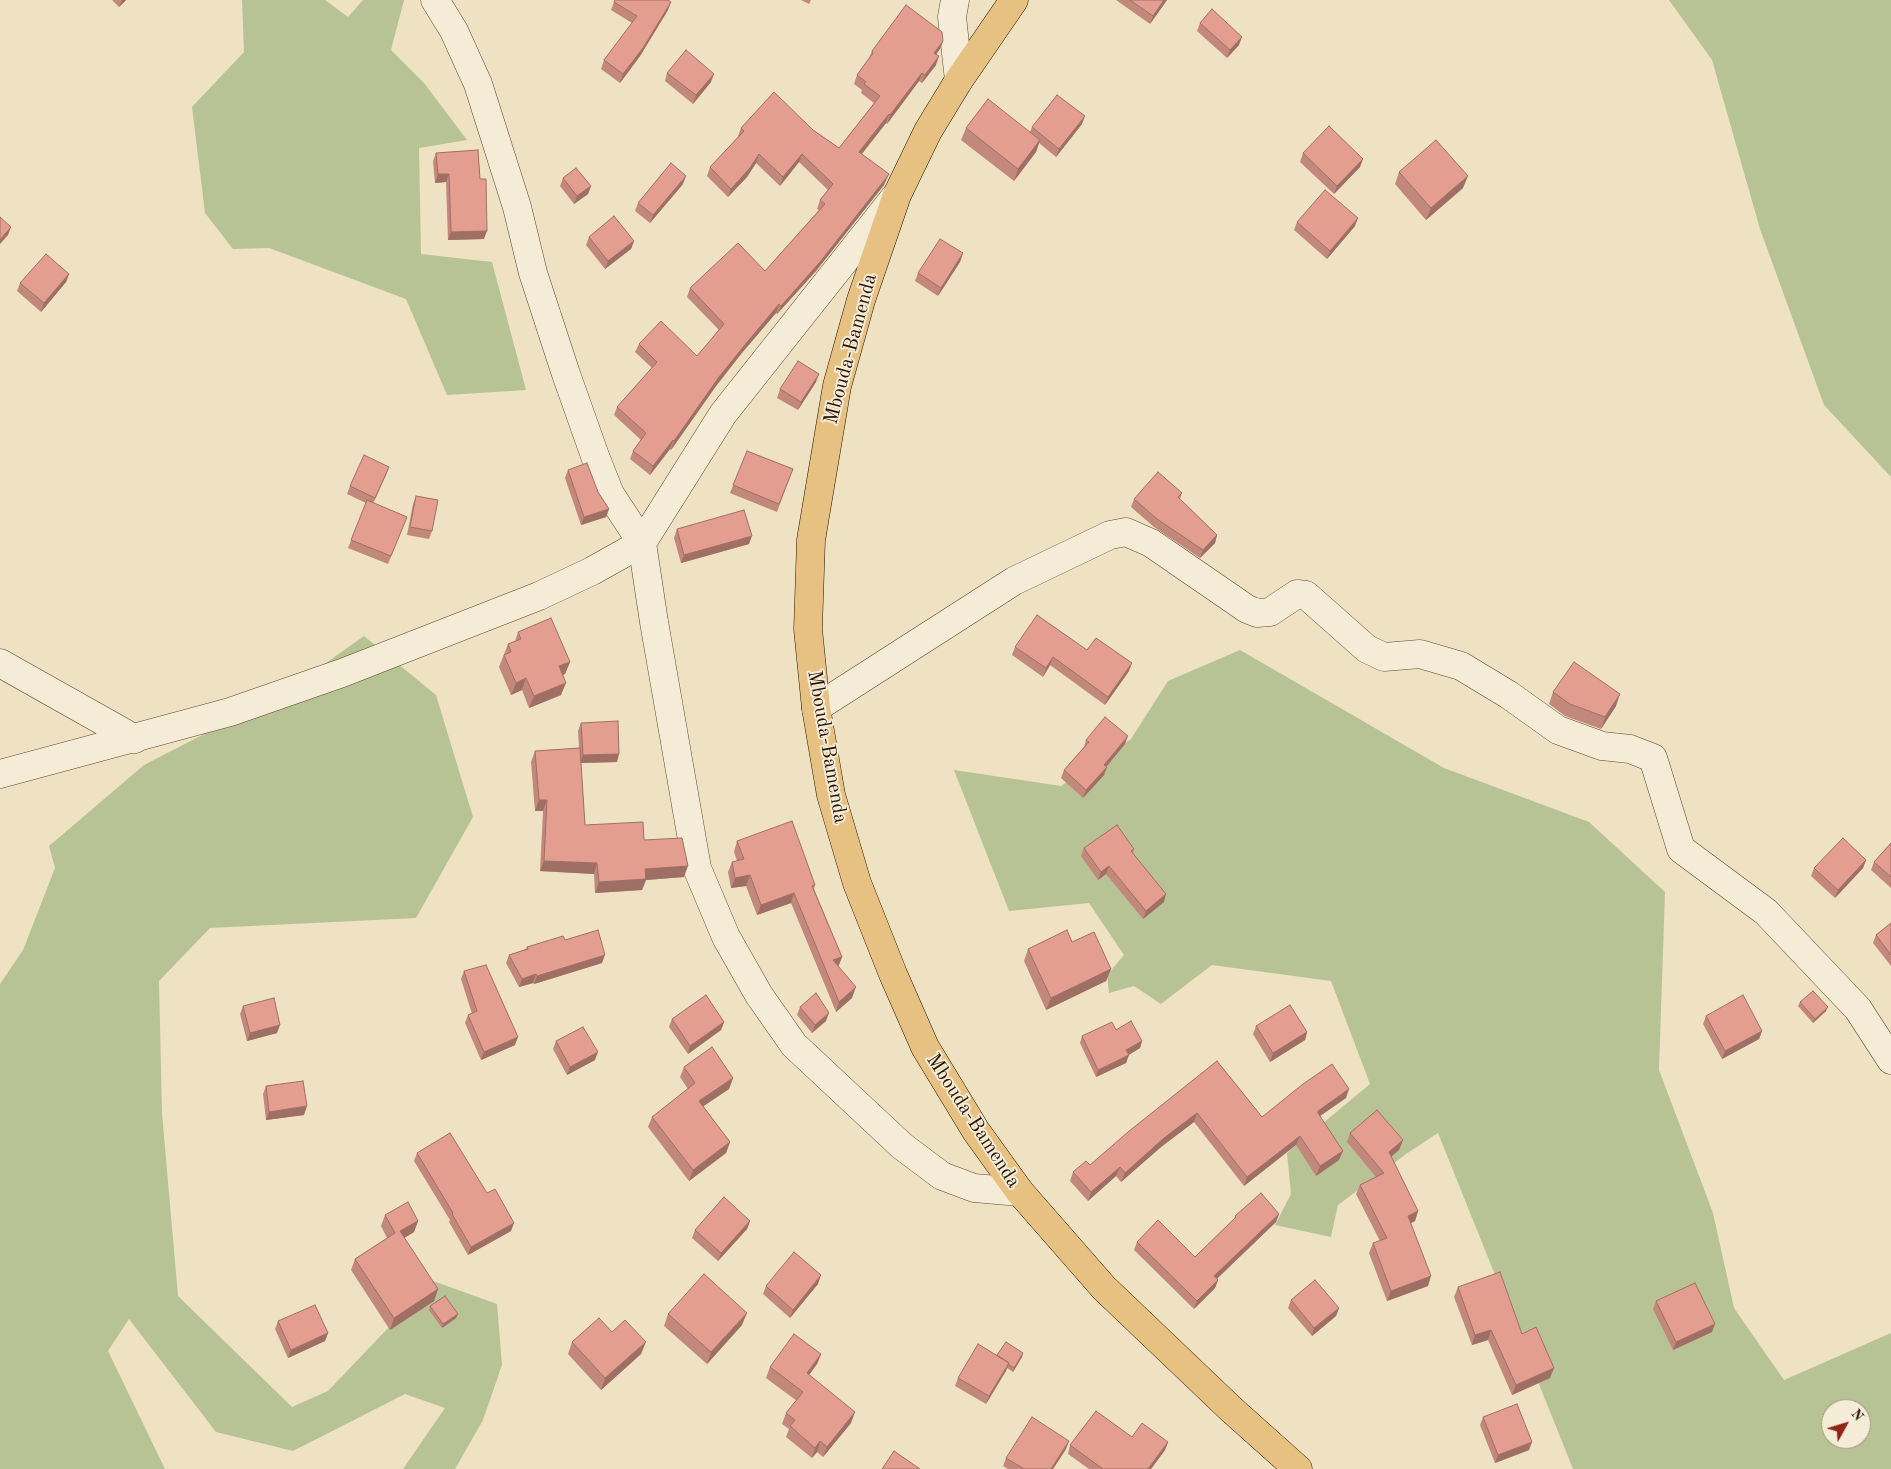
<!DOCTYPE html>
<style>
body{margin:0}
#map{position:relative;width:1891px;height:1469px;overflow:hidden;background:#eee2c2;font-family:"Old Standard TT",serif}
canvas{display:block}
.north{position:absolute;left:1821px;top:1399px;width:50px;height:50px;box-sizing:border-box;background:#f4ecd7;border:1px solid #a29581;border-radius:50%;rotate:51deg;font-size:14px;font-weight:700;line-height:20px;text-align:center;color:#281300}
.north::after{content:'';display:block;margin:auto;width:18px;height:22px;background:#8f2418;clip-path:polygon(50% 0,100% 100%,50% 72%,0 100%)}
</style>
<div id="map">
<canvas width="1891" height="1469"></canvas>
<div class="north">N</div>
</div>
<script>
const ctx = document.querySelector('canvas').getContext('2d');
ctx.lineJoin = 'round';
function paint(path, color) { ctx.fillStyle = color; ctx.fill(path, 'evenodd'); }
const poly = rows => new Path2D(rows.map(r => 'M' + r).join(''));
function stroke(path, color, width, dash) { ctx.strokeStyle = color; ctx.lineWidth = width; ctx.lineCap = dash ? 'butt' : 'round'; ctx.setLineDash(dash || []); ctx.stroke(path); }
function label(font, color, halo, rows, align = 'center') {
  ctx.font = font + ' "Old Standard TT",serif'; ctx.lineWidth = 4; ctx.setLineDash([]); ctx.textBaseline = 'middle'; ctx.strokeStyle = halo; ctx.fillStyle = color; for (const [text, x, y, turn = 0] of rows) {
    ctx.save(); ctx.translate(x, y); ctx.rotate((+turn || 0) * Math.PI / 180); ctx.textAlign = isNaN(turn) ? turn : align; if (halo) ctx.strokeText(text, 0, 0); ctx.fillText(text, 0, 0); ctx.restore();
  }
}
paint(poly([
 [242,0,325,0,348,17,363,0,404,0,391,50,424,83,467,140,419,148,421,254,492,262,526,390,447,395,406,299,269,248,233,249,205,213,192,107,244,52],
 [1669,0,1891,0,1891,477,1824,405,1760,229,1712,60],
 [364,636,436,695,473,817,416,918,210,928,159,981,162,1113,178,1296,292,1407,328,1391,433,1281,497,1304,502,1365,483,1420,455,1469,403,1469,445,1408,405,1394,293,1451,216,1432,129,1319,108,1351,165,1469,0,1469,0,984,23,950,55,868,49,846,144,765,284,693],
 [1240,650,1444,768,1589,822,1665,892,1659,1070,1713,1213,1734,1308,1784,1380,1891,1333,1891,1469,1573,1469,1438,1133,1406,1154,1338,1205,1331,1237,1275,1225,1291,1194,1287,1153,1370,1084,1331,981,1212,965,1161,1004,1134,986,1109,993,1107,975,1124,955,1089,903,1009,911,954,770,1061,786,1131,739,1168,681],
 [1831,1409,1861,1409,1861,1439,1831,1439]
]), '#b7c394');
const minor = poly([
 [435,0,454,31,478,84,517,207,533,273,566,374,595,456,610,494,642,543,654,622,697,868,726,937,759,995,794,1045,902,1146,942,1176,974,1188,1020,1192],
 [955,0,952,17,959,80],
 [0,663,135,739],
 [816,708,1014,581,1110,535,1126,532,1151,543,1247,609,1257,613,1270,612,1297,594,1306,595,1367,649,1384,657,1420,654,1461,666,1509,695,1558,730,1602,746,1630,749,1653,758,1681,849,1766,912,1858,1009,1891,1060],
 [0,774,230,712,342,673,539,596,592,571,642,543,723,414,895,197]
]);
const highway = poly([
 [1014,0,959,80,928,131,897,195,861,300,837,386,811,540,808,629,816,708,831,795,857,883,893,974,925,1047,976,1131,1020,1192,1104,1288,1232,1410,1298,1469]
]);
stroke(minor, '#5a4730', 29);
stroke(highway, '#281300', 29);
stroke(minor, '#f4ecd7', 28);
stroke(highway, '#e7c181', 28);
paint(poly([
 [112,0,126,0,119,7],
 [801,0,811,0,809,4],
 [1116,0,1167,0,1150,24],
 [614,2,668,10,640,56,620,83,601,69,604,60,632,23,611,10],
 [1200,23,1239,45,1227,58,1197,31],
 [943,41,940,49,936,54,936,65,922,83,919,81,887,124,886,123,862,154,884,185,816,271,777,314,776,313,741,354,716,386,671,450,670,449,650,475,630,459,633,451,641,440,614,415,617,407,652,368,635,352,639,344,697,356,719,330,687,297,690,288,765,271,819,210,817,209,820,200,828,190,799,162,780,186,756,163,747,177,728,197,707,176,710,167,738,137,738,136,741,128,813,130,839,148,874,103,861,93,862,90,854,84,857,75,869,58,872,51],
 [667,73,711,82,693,104,665,81],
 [1082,124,1056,157,1039,143,1036,152,1014,181,961,140,966,128,1030,132,1032,127],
 [478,150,484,239,448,240,446,182,435,183,433,161,436,153],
 [1303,153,1360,167,1334,194,1300,162],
 [1399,172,1463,188,1426,220,1395,184],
 [563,178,591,186,588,194,574,204,560,186],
 [683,184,650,223,635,211,638,203],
 [1297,222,1355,226,1327,259,1294,230],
 [589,237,634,241,631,249,605,269,586,245],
 [963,253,960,262,938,296,915,281,918,273],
 [69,274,66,282,41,312,17,291,20,283],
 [816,382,798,410,777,398,780,389],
 [747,451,793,469,777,512,730,493],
 [389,467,373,503,407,517,388,564,348,548,366,503,347,494,350,486],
 [568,470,598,492,609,509,606,517,581,525,565,478],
 [1182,493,1180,499,1217,535,1215,543,1200,558,1154,527,1131,507,1134,499],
 [416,496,432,531,429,539,407,535,413,504],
 [677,529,749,544,681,563,674,538],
 [518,632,570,662,565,674,562,675,561,695,529,708,522,690,511,695,499,667,508,644,515,641],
 [1015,647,1087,650,1129,671,1105,705,1050,665,1043,677,1012,655],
 [1553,692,1616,706,1601,729,1565,716,1549,704],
 [581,723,617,762,581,763,585,825,644,840,684,877,646,880,642,890,595,893,594,874,540,871,543,811,535,811,531,762,535,751,579,748,578,731],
 [1086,740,1125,744,1106,767,1104,775,1083,798,1061,778,1064,770,1084,747],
 [737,841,815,885,814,889,842,957,838,967,852,998,836,1012,791,903,757,915,746,886,731,888,728,872,732,862,737,861,734,852],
 [1891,843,1891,888,1871,870,1874,862],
 [1084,848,1134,849,1133,853,1164,902,1143,919,1106,874,1098,880,1081,856],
 [1866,860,1863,868,1835,898,1811,876,1814,868],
 [1891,923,1891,966,1873,943,1876,935],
 [565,940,602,963,534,984,533,983,519,987,506,963,509,955,526,949,527,947],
 [1072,942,1111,969,1106,981,1046,1010,1024,961,1028,949],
 [464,971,515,1045,481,1060,465,1023,468,1015,472,1014,461,979],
 [1800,1002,1826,1011,1813,1023,1798,1006],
 [243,1006,277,1033,247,1041,240,1014],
 [800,1007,826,1021,812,1033,797,1015],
 [1706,1016,1762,1031,1759,1039,1722,1059,1703,1024],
 [672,1019,724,1022,721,1030,688,1054,669,1027],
 [1256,1026,1307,1032,1305,1040,1270,1062,1253,1034],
 [1116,1030,1142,1041,1140,1048,1128,1055,1126,1063,1096,1077,1080,1043,1082,1036],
 [556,1041,595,1060,567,1075,553,1049],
 [1217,1061,1262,1117,1346,1098,1320,1116,1339,1160,1316,1176,1296,1145,1244,1186,1194,1122,1161,1147,1121,1182,1116,1176,1088,1201,1070,1181,1073,1172,1090,1165],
 [684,1067,733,1078,729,1089,703,1106,730,1142,726,1153,689,1181,648,1127,652,1117,688,1089,680,1077],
 [266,1086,304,1115,266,1120,263,1094],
 [1350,1133,1403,1140,1399,1150,1391,1157,1418,1211,1415,1221,1411,1223,1428,1286,1387,1301,1369,1253,1373,1243,1380,1241,1356,1194,1360,1185,1376,1177,1347,1142],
 [417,1153,487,1193,511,1231,468,1255,449,1222,450,1220,414,1161],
 [1279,1214,1276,1222,1217,1279,1218,1280,1215,1288,1194,1309,1134,1250,1137,1242,1195,1257,1234,1219,1235,1216],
 [385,1215,418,1221,414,1232,404,1238,438,1289,434,1301,390,1330,351,1270,355,1259,387,1238,381,1226],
 [750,1221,747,1229,718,1261,692,1238,695,1230],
 [818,1284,790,1318,763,1294,766,1286],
 [1458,1287,1522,1334,1550,1378,1512,1395,1488,1340,1472,1345,1454,1297],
 [1291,1300,1339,1308,1336,1316,1312,1336,1288,1308],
 [1656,1301,1712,1332,1673,1350,1653,1309],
 [430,1306,458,1314,456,1318,442,1328,429,1310],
 [668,1314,742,1325,707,1364,664,1326],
 [278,1321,328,1333,325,1341,288,1358,275,1329],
 [612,1332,641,1354,601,1390,568,1354,572,1342],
 [1023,1353,1022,1357,1013,1372,1007,1368,986,1404,955,1386,958,1378,997,1355],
 [821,1354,817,1364,809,1375,851,1423,823,1457,817,1452,812,1458,786,1437,789,1429,782,1424,786,1413,797,1401,766,1378,770,1367],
 [1483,1417,1529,1450,1495,1463,1480,1425],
 [1132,1437,1168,1442,1165,1450,1151,1469,1089,1469,1068,1454,1070,1445],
 [1066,1449,1053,1469,1008,1469,1003,1466,1006,1458]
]), '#c3887c');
paint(poly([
 [122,0,126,0,119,7],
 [1164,0,1167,0,1150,24,1153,16],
 [671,2,668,10,640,56,620,83,623,74],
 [1242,37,1239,45,1227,58,1230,50],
 [943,41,940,49,931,61,934,53],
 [939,56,936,65,922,83,925,75],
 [922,73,919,81,887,124,890,115],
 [714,74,711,82,693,104,696,95],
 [889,114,886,123,856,161,859,152],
 [1085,116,1082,124,1056,157,1059,149],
 [1040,140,1036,152,1014,181,1018,169],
 [759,154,756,163,747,177,728,197,731,189],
 [802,154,799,162,780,186,783,177],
 [1363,159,1360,167,1334,194,1337,186],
 [438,174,449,174,446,182,435,183],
 [889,174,884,185,816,271,777,314,781,306],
 [686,176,683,184,650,223,653,215],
 [1468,176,1463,188,1426,220,1431,208],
 [591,186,588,194,574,204,577,196],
 [1358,218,1355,226,1327,259,1330,251],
 [11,227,8,235,0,244,0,240],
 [487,231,484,239,448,240,451,232],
 [634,241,631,249,605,269,608,261],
 [963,253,960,262,938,296,941,288],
 [69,274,66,282,41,312,44,303],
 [779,304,776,313,741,354,716,386,671,450,674,441,719,377,744,346],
 [819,374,816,382,798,410,801,402],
 [673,440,670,449,650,475,653,466],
 [389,467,386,475,372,506,375,498],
 [609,509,606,517,581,525,584,517],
 [1217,535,1215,543,1200,558,1203,550],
 [752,536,749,544,681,563,684,555],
 [1053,657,1050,665,1043,677,1046,668],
 [570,662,565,674,554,678,559,666],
 [1132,663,1129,671,1105,705,1108,697],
 [526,678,522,690,511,695,516,683],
 [566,683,561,695,529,708,534,696],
 [1620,694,1616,706,1601,729,1605,717],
 [1128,736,1125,744,1101,773,1104,765],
 [619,754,617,762,580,763,583,755],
 [1107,767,1104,775,1083,798,1086,790],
 [539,800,547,800,543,811,535,811],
 [1866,860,1863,868,1835,898,1838,890],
 [544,861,597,863,594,874,540,871],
 [688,866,684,877,646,880,642,890,595,893,599,882,645,869],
 [1109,866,1106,874,1098,880,1101,872],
 [750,875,746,886,731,888,735,878],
 [794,893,791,903,757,915,761,905],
 [1166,894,1164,902,1143,919,1146,911],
 [605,955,602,963,534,984,537,976],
 [842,957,838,967,833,960],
 [1111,969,1106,981,1046,1010,1051,998],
 [536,974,533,983,519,987,522,979],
 [856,987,852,998,836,1012,839,1002],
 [1828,1007,1826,1011,1813,1023,1815,1019],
 [829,1013,826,1021,812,1033,815,1025],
 [724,1022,721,1030,688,1054,690,1046],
 [280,1025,277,1033,247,1041,250,1033],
 [1762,1031,1759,1039,1722,1059,1725,1051],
 [1307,1032,1305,1040,1270,1062,1273,1053],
 [518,1037,515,1045,481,1060,484,1052],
 [1142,1041,1140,1048,1124,1058,1126,1050],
 [598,1052,595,1060,567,1075,570,1067],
 [1129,1055,1126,1063,1096,1077,1098,1070],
 [733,1078,729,1089,695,1112,699,1101],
 [1349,1089,1346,1098,1314,1120,1318,1111],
 [307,1106,304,1115,266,1120,269,1112],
 [1197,1113,1194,1122,1161,1147,1121,1182,1125,1173,1164,1138],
 [1300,1136,1296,1145,1244,1186,1247,1177],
 [1403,1140,1399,1150,1385,1161,1389,1152],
 [730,1142,726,1153,689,1181,693,1170],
 [1343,1151,1339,1160,1316,1176,1320,1166],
 [1120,1167,1116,1176,1088,1201,1091,1192],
 [1418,1211,1415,1221,1405,1226,1408,1216],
 [1279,1214,1276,1222,1211,1284,1214,1276],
 [418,1221,414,1232,396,1243,400,1231],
 [750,1221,747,1229,718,1261,721,1253],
 [514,1223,511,1231,468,1255,471,1247],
 [821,1275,818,1284,790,1318,793,1310],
 [1431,1276,1428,1286,1387,1301,1391,1291],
 [1218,1280,1215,1288,1194,1309,1197,1301],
 [438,1289,434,1301,390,1330,394,1318],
 [1339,1308,1336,1316,1312,1336,1314,1328],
 [747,1313,742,1325,707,1364,711,1352],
 [458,1314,456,1318,442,1328,443,1324],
 [1715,1324,1712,1332,1673,1350,1676,1342],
 [1491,1330,1488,1340,1472,1345,1475,1335],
 [328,1333,325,1341,288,1358,291,1350],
 [646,1342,641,1354,601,1390,605,1378],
 [1023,1353,1022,1357,1013,1372,1014,1368],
 [821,1354,817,1364,803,1383,807,1373],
 [1009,1363,1006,1371,986,1404,989,1396],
 [1554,1368,1550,1378,1512,1395,1516,1385],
 [855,1412,851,1423,823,1457,827,1447],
 [820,1441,817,1452,812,1458,815,1448],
 [1069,1441,1066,1449,1053,1469,1051,1469],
 [1168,1442,1165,1450,1151,1469,1148,1469],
 [1532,1442,1529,1450,1495,1463,1498,1455]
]), '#9f6f65');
const building = poly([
 [615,0,668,0,671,2,643,48,623,74,604,60,637,16,614,2,615,0],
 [1130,0,1164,0,1153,16,1130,0],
 [906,5,942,32,943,41,934,53,939,56,925,75,922,73,890,115,889,114,859,152,889,174,887,177,820,262,781,306,779,304,744,346,719,377,674,441,673,440,653,466,633,451,646,433,617,407,657,362,639,344,661,321,697,356,724,324,690,288,738,243,765,271,825,204,820,200,833,184,802,154,783,177,759,154,750,168,731,189,710,167,744,131,741,128,774,92,813,130,839,148,880,96,864,84,866,82,857,75,873,53,872,51,906,5],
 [1212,9,1242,37,1230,50,1200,23,1212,9],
 [686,50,714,74,696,95,667,73,686,50],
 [1057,95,1085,116,1059,149,1032,127,1057,95],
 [988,99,1040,140,1018,169,966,128,988,99],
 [1329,126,1363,159,1337,186,1303,153,1329,126],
 [1436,140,1468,176,1431,208,1399,172,1436,140],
 [478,150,480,179,486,179,487,231,451,232,449,174,438,174,436,153,478,150],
 [671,163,686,176,653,215,638,203,671,163],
 [576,168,591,186,577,196,563,178,576,168],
 [1325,190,1358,218,1330,251,1297,222,1325,190],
 [614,216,634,241,608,261,589,237,614,216],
 [0,217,11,227,0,240,0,217],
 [940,239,963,253,941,288,918,273,940,239],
 [46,254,69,274,44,303,20,283,46,254],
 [798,361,819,374,801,402,780,389,798,361],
 [747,451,793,469,779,504,733,485,747,451],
 [364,455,389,467,375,498,350,486,364,455],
 [587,463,598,492,609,509,584,517,568,470,587,463],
 [1158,472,1182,493,1178,497,1217,535,1203,550,1157,519,1134,499,1158,472],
 [416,496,438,500,432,531,410,527,416,496],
 [367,500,407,517,391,556,351,540,367,500],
 [744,510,752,536,684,555,677,529,744,510],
 [1037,615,1087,650,1096,638,1132,663,1108,697,1053,657,1046,668,1015,647,1037,615],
 [551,618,570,662,559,666,566,683,534,696,526,678,516,683,504,655,511,652,508,644,521,639,518,632,551,618],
 [1574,662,1620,694,1605,717,1570,704,1553,692,1574,662],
 [1105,717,1128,736,1104,765,1107,767,1086,790,1064,770,1089,742,1086,740,1105,717],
 [618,721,619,754,583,755,581,723,618,721],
 [580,748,585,825,643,822,644,840,682,838,688,866,645,869,646,879,599,882,597,863,544,861,547,800,539,800,535,751,580,748],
 [792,821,815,885,812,886,842,957,833,960,856,987,839,1002,794,893,761,905,750,875,735,878,732,862,744,859,737,841,792,821],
 [1117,825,1134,849,1131,851,1166,894,1146,911,1109,866,1101,872,1084,848,1117,825],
 [1843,838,1866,860,1838,890,1814,868,1843,838],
 [1891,843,1891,877,1874,862,1891,843],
 [1891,923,1891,955,1876,935,1891,923],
 [598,930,605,955,537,976,536,974,522,979,509,955,528,949,527,947,563,936,565,940,598,930],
 [1067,930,1072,942,1094,932,1111,969,1051,998,1028,949,1067,930],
 [486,965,518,1037,484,1052,468,1015,477,1011,464,971,486,965],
 [1813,991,1828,1007,1815,1019,1800,1002,1813,991],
 [816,993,829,1013,815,1025,800,1007,816,993],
 [706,995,724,1022,690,1046,672,1019,706,995],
 [1743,995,1762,1031,1725,1051,1706,1016,1743,995],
 [274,998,280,1025,250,1033,243,1006,274,998],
 [1290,1005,1307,1032,1273,1053,1256,1026,1290,1005],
 [1131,1021,1142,1041,1126,1050,1129,1055,1098,1070,1082,1036,1112,1022,1116,1030,1131,1021],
 [583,1027,598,1052,570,1067,556,1041,583,1027],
 [712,1047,733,1078,699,1101,730,1142,693,1170,652,1117,695,1083,684,1067,712,1047],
 [1217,1061,1262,1117,1303,1084,1332,1064,1349,1089,1318,1111,1318,1113,1343,1151,1320,1166,1300,1136,1247,1177,1197,1113,1164,1138,1125,1173,1120,1167,1091,1192,1073,1172,1086,1161,1090,1165,1128,1132,1217,1061],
 [303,1081,307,1106,269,1112,266,1086,303,1081],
 [1377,1110,1403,1140,1389,1152,1418,1211,1408,1216,1431,1276,1391,1291,1373,1243,1387,1238,1360,1185,1384,1173,1350,1133,1377,1110],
 [450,1133,487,1193,495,1189,514,1223,471,1247,452,1214,453,1213,417,1153,450,1133],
 [1261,1193,1279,1214,1214,1276,1218,1280,1197,1301,1137,1242,1158,1220,1195,1257,1236,1217,1235,1216,1261,1193],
 [724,1197,750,1221,721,1253,695,1230,724,1197],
 [408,1202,418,1221,400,1231,438,1289,394,1318,355,1259,395,1233,385,1215,408,1202],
 [794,1252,821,1275,793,1310,766,1286,794,1252],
 [1500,1272,1522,1334,1536,1327,1554,1368,1516,1385,1491,1330,1475,1335,1458,1287,1500,1272],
 [704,1274,747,1313,711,1352,668,1314,704,1274],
 [1315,1280,1339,1308,1314,1328,1291,1300,1315,1280],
 [1695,1283,1715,1324,1676,1342,1656,1301,1695,1283],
 [445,1296,458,1314,443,1324,430,1306,445,1296],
 [315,1305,328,1333,291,1350,278,1321,315,1305],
 [599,1318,612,1332,625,1320,646,1342,605,1378,572,1342,599,1318],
 [794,1334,821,1354,807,1373,855,1412,827,1447,820,1441,815,1448,790,1426,795,1420,786,1413,803,1392,770,1367,794,1334],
 [1006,1342,1023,1353,1014,1368,1008,1364,1009,1363,997,1355,1006,1342],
 [978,1344,1009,1363,989,1396,958,1378,978,1344],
 [1517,1404,1532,1442,1498,1455,1483,1417,1517,1404],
 [1096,1411,1132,1437,1142,1423,1168,1442,1148,1469,1103,1469,1070,1445,1096,1411],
 [1032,1417,1069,1441,1051,1469,1024,1469,1006,1458,1032,1417],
 [894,1451,920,1469,882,1469,894,1451]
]);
paint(building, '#e39e90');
stroke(building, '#9f6f65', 1);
label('20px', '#281300', '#f4ecd7', [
 ["Mbouda-Bamenda",851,349,-75],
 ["Mbouda-Bamenda",827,747,80],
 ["Mbouda-Bamenda",973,1121,57]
]);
</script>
